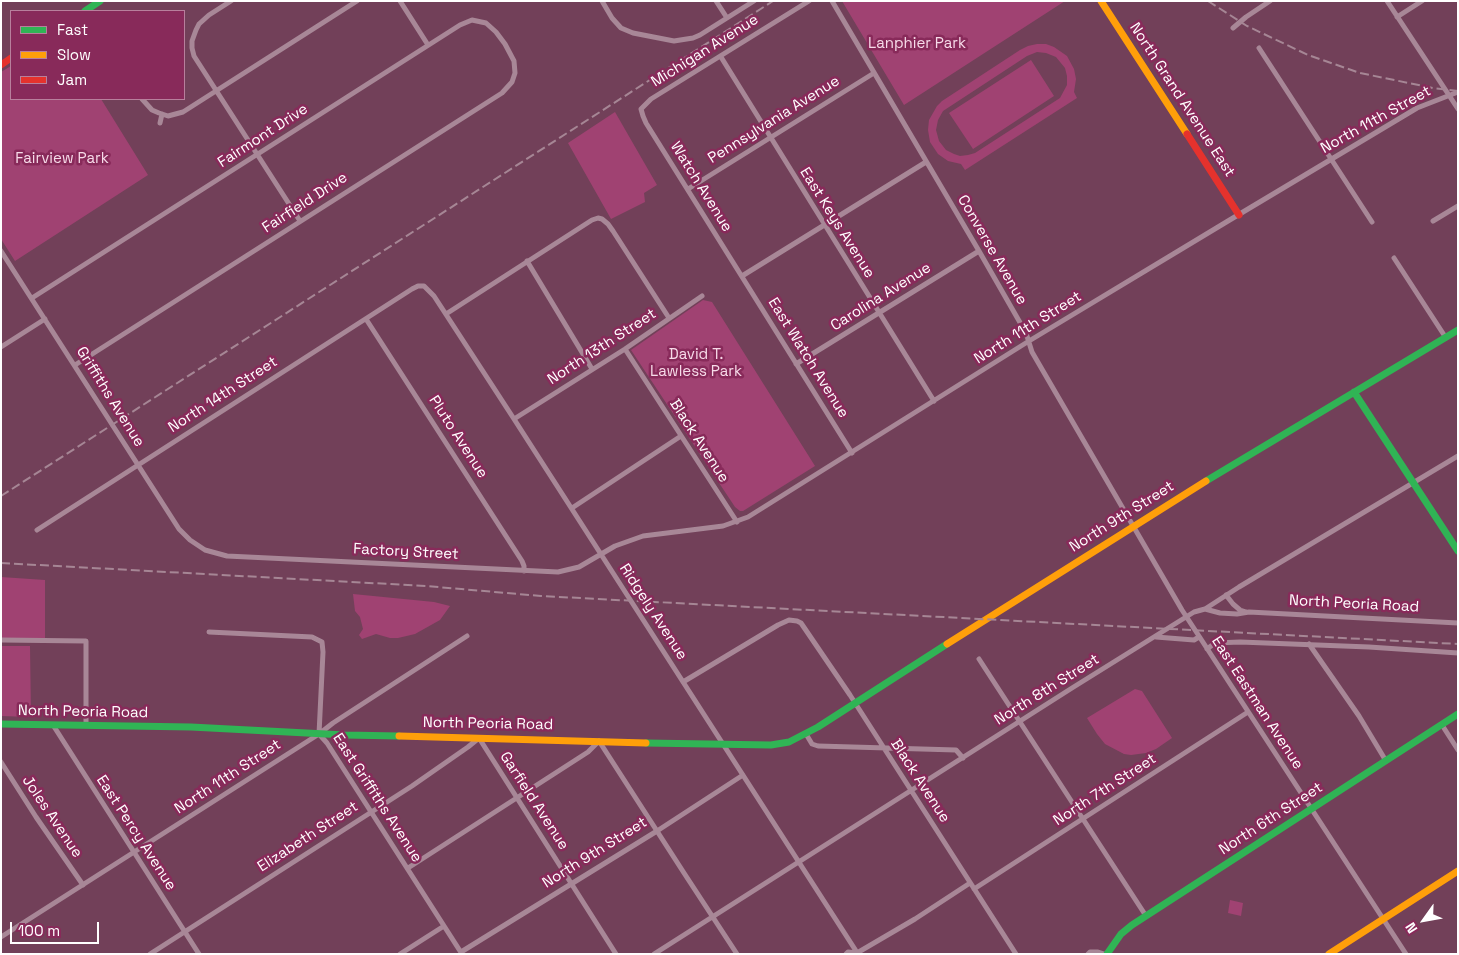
<!DOCTYPE html>
<style>
body{margin:0}
#map{position:relative;width:1459px;height:955px;overflow:hidden;background:#724059;font-family:"Space Grotesk",sans-serif}
canvas{display:block}
.frame{position:absolute;inset:0;border:2px solid #fff;pointer-events:none}
.legend{position:absolute;left:10px;top:10px;width:175px;height:90px;box-sizing:border-box;background:#882a5a;border:1px solid #b87f9c;margin:0;padding:6px 9px;list-style:none;font-size:15px;color:#fff}
.legend li{display:flex;align-items:center;gap:10px;height:25px}
.legend b{width:25px;border:1px solid #b87f9c}
.north{position:absolute;left:1399px;top:895px;width:50px;height:50px;-webkit-text-stroke:4px #882a5a;paint-order:stroke;rotate:238deg;font-size:14px;font-weight:700;line-height:20px;text-align:center;color:#fff}
.north::after{content:'';display:block;margin:auto;width:18px;height:22px;background:#fff;clip-path:polygon(50% 0,100% 100%,50% 72%,0 100%)}
.scale{position:absolute;left:10px;top:922px;width:89px;height:22px;box-sizing:border-box;border:2px solid #fff;border-top:0;padding-left:6px;font-size:15px;line-height:18px;white-space:nowrap;color:#fff;-webkit-text-stroke:4px #882a5a;paint-order:stroke}
</style>
<div id="map">
<canvas width="1459" height="955"></canvas>
<div class="frame"></div>
<ul class="legend">
<li><b style="height:6px;background:#30b455"></b>Fast</li>
<li><b style="height:6px;background:#ff9f0a"></b>Slow</li>
<li><b style="height:6px;background:#e5322d"></b>Jam</li>
</ul>
<div class="north">N</div>
<div class="scale">100 m</div>
</div>
<script>
const ctx = document.querySelector('canvas').getContext('2d');
ctx.lineJoin = 'round';
function paint(path, color) { ctx.fillStyle = color; ctx.fill(path, 'evenodd'); }
const poly = rows => new Path2D(rows.map(r => 'M' + r).join(''));
function stroke(path, color, width, dash) { ctx.strokeStyle = color; ctx.lineWidth = width; ctx.lineCap = dash ? 'butt' : 'round'; ctx.setLineDash(dash || []); ctx.stroke(path); }
function label(font, color, halo, rows, align = 'center') {
  ctx.font = font + ' "Space Grotesk",sans-serif'; ctx.lineWidth = 5; ctx.setLineDash([]); ctx.textBaseline = 'middle'; ctx.strokeStyle = halo; ctx.fillStyle = color; for (const [text, x, y, turn = 0] of rows) {
    ctx.save(); ctx.translate(x, y); ctx.rotate((+turn || 0) * Math.PI / 180); ctx.textAlign = isNaN(turn) ? turn : align; if (halo) ctx.strokeText(text, 0, 0); ctx.fillText(text, 0, 0); ctx.restore();
  }
}
paint(poly([
 [842,1,1065,1,904,105],
 [1037,44,1046,44,1054,47,1067,56,1074,69,1076,79,1074,92,1077,98,965,170,961,164,948,161,938,154,930,142,928,130,929,120,937,106,942,101,1020,50,1028,46],
 [1037,52,1046,53,1056,57,1065,68,1067,76,1067,85,1060,98,975,153,968,155,960,156,954,154,946,150,939,141,936,130,938,120,943,111,1027,56],
 [1031,60,1054,96,973,149,949,113],
 [11,66,11,99,101,99,148,175,15,261,1,239,1,72],
 [615,112,657,185,644,193,645,202,611,219,568,143],
 [703,300,712,302,815,466,743,511,740,511,735,507,631,350],
 [1,577,45,580,45,638,1,638],
 [353,594,434,602,450,606,440,620,415,634,398,638,390,638,376,634,362,639,359,635,363,629,360,617,355,611],
 [1,646,30,646,31,717,1,716],
 [1135,689,1142,691,1172,738,1156,749,1146,753,1131,755,1124,754,1105,744,1097,734,1087,718],
 [1230,900,1243,903,1241,916,1228,913]
]), '#a04272');
stroke(poly([
 [231,1,209,15,199,24,196,30,192,41,192,48,194,56,300,221],
 [400,1,428,45],
 [602,1,612,18,621,28,633,33,674,41,693,38,700,35,754,1],
 [716,1,727,18],
 [809,1,651,99,641,109,643,116,646,123,852,453],
 [832,1,979,251,1026,333,1032,352,1182,610,1406,954],
 [1387,1,1458,109],
 [1397,17,1422,1],
 [1233,28,1246,17,1270,1],
 [1259,48,1372,222],
 [721,57,934,401],
 [142,99,152,110,159,113,168,116,183,112,357,1],
 [160,123,162,114],
 [688,189,874,73],
 [1433,221,1458,206],
 [1,251,179,529,190,540,205,550,227,556,558,572,579,567,615,546,643,536,723,526,748,517,1029,341,1228,221,1417,108,1458,92],
 [1394,258,1446,338],
 [527,261,592,369],
 [742,276,926,162],
 [32,298,460,25,472,20,486,23,496,32,505,44,514,61,515,73,512,82,502,93,75,365],
 [446,314,592,220,598,218,602,219,608,224,613,231,669,318],
 [366,319,522,561,524,566,524,571],
 [1,347,45,319],
 [625,349,737,522],
 [796,364,979,251],
 [514,419,625,349,702,296],
 [572,508,681,436],
 [37,530,412,289,418,286,424,286,434,296,514,419,858,954],
 [1226,595,1233,604,1240,610,1246,612],
 [1205,609,1220,613,1237,614,1249,612,1458,623],
 [209,632,312,637,322,642,323,652,319,734,327,743,462,954],
 [1156,637,1194,640,1199,637],
 [1,640,86,641,86,725],
 [1309,644,1359,716,1386,761],
 [1207,649,1215,643,1240,642,1369,647,1458,653],
 [979,659,1146,916],
 [683,682,778,625,789,620,797,621,801,623,850,695,1016,954],
 [53,725,199,954],
 [1442,725,1458,750],
 [806,734,812,744,818,746,956,750,963,758],
 [1,762,36,817,83,885],
 [408,868,588,752,599,741,684,873,737,954],
 [974,889,1248,712],
 [1,937,319,734,333,723,467,636],
 [461,952,657,831,743,775],
 [150,954,412,786,468,747,479,738,616,954],
 [400,954,444,926],
 [654,954,1072,688,1194,612,1205,609,1239,587,1458,456],
 [846,954,848,952,857,953,915,919,970,883],
 [1088,954,1090,952,1098,952,1104,954]
]), '#a88797', 5);
stroke(poly([
 [85,11,100,1],
 [1354,392,1458,551],
 [1206,481,1458,330],
 [1,724,191,727,345,735,399,736],
 [646,743,771,745,789,742,818,727,947,644],
 [1107,954,1121,934,1132,925,1458,714]
]), '#30b455', 7);
stroke(poly([
 [1101,1,1187,134],
 [947,644,1206,481],
 [399,736,646,743],
 [1329,954,1458,871]
]), '#ff9f0a', 7);
stroke(poly([
 [1,65,11,58],
 [1187,134,1239,215]
]), '#e5322d', 7);
stroke(poly([
 [1208,1,1247,26,1308,55,1360,73,1433,88,1458,91],
 [1,496,773,1],
 [1,563,426,586,541,596,1458,644]
]), '#a68695', 2, [9, 4]);
label('15px', '#f7dbe9', '#882a5a', [
 ["Lanphier Park",917,44],
 ["Fairview Park",62,159],
 ["David T.",696,355],
 ["Lawless Park",696,372]
]);
label('15px', '#fff', '#882a5a', [
 ["Michigan Avenue",705,51,-32],
 ["North Grand Avenue East",1182,100,57],
 ["Pennsylvania Avenue",774,120,-32],
 ["North 11th Street",1376,120,-29],
 ["Fairmont Drive",263,136,-33],
 ["Watch Avenue",701,187,58],
 ["Fairfield Drive",305,203,-33],
 ["East Keys Avenue",837,223,58],
 ["Converse Avenue",992,250,60],
 ["Carolina Avenue",881,297,-32],
 ["North 11th Street",1028,328,-32],
 ["North 13th Street",602,347,-33],
 ["East Watch Avenue",808,358,58],
 ["North 14th Street",223,395,-33],
 ["Griffiths Avenue",110,397,58],
 ["Pluto Avenue",458,437,57],
 ["Black Avenue",699,441,57],
 ["North 9th Street",1122,517,-32],
 ["Factory Street",406,552,3],
 ["North Peoria Road",1354,604,3],
 ["Ridgely Avenue",653,612,57],
 ["North 8th Street",1047,690,-32],
 ["East Eastman Avenue",1257,703,57],
 ["North Peoria Road",83,712,1],
 ["North Peoria Road",488,724,1],
 ["North 11th Street",228,777,-33],
 ["Black Avenue",920,781,57],
 ["North 7th Street",1105,790,-33],
 ["East Griffiths Avenue",377,798,57],
 ["Garfield Avenue",534,801,57],
 ["Joles Avenue",52,817,56],
 ["North 6th Street",1271,819,-33],
 ["East Percy Avenue",136,833,57],
 ["Elizabeth Street",308,837,-33],
 ["North 9th Street",595,853,-32]
]);
</script>
